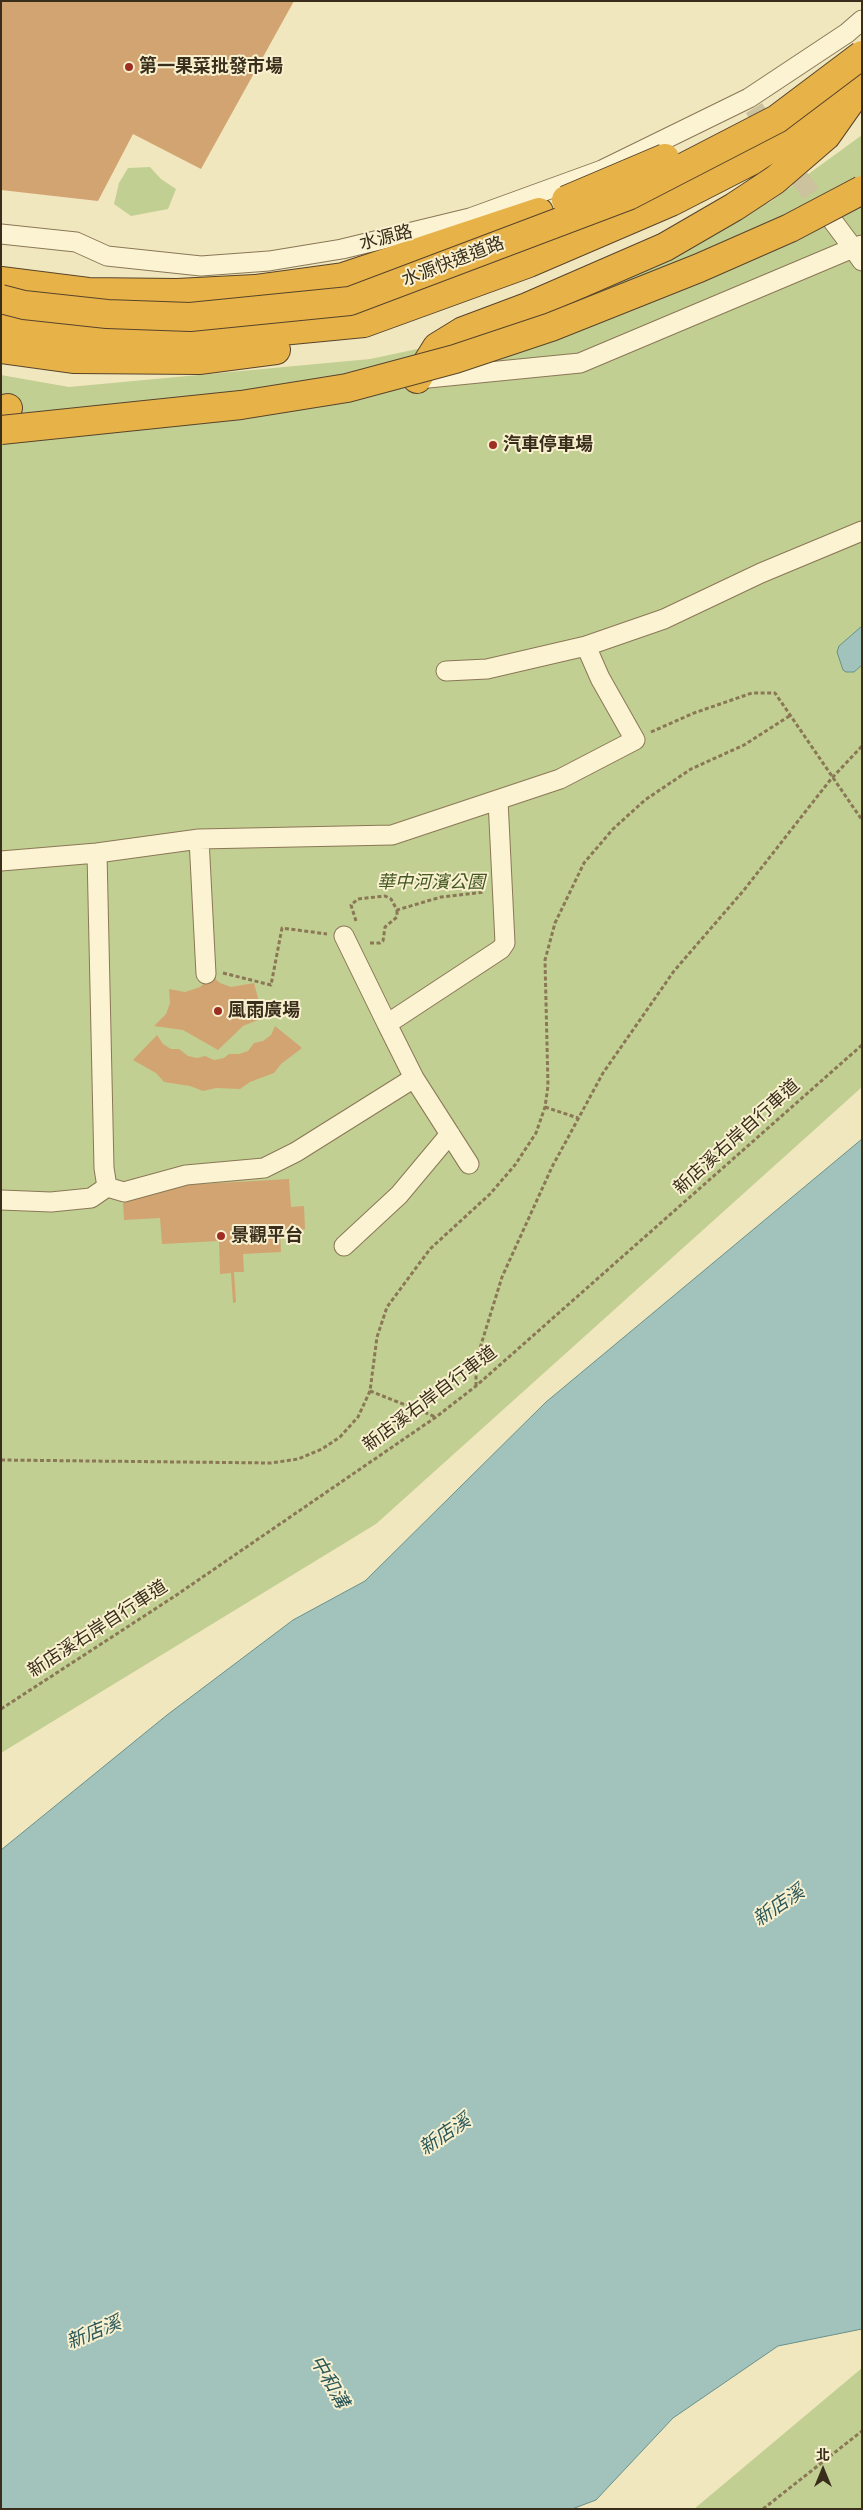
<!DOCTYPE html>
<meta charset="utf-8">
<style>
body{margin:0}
#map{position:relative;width:863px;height:2510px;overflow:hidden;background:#f1e7be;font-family:"PT Serif","Noto Sans TC",serif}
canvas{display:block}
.frame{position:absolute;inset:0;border:2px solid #392d1b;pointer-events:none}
.north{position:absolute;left:798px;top:2445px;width:50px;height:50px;-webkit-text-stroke:4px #f8f0cf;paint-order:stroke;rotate:0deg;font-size:14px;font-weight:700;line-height:20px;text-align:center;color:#392d1b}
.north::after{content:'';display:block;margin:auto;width:18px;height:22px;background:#392d1b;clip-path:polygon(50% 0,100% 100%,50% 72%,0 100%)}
</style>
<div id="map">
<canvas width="863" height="2510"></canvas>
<div class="frame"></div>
<div class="north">北</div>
</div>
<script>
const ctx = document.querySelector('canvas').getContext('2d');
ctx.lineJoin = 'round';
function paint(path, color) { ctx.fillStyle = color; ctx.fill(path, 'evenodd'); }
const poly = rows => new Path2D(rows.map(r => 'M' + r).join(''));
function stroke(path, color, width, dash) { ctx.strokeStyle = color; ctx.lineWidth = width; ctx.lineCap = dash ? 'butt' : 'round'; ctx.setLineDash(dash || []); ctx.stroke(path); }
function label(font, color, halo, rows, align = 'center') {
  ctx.font = font + ' "PT Serif","Noto Sans TC",serif'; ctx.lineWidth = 4; ctx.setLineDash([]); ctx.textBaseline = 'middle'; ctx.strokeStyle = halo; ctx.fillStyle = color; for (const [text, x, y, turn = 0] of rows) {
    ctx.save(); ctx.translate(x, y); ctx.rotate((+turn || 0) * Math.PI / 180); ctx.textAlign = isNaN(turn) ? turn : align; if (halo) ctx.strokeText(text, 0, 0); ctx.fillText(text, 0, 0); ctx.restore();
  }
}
paint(poly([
 [862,135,862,1087,376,1524,1,1753,1,375,69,387,370,359,479,336,590,281,770,202],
 [150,167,161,179,176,189,168,209,131,216,114,204,119,183,128,168],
 [862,2368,862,2509,694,2509]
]), '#c2cf92');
const water = poly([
 [862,626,862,665,854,672,846,672,843,670,837,652,839,646,862,626],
 [862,1139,862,2329,778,2346,673,2418,596,2500,572,2509,1,2509,1,1850,167,1715,293,1620,365,1581,546,1402,862,1139]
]);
paint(water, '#a2c2bc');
stroke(water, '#69918b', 1);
paint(poly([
 [1,1,294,1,201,169,133,134,98,201,1,190],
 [212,976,220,983,231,987,254,983,259,1002,263,1007,273,1014,243,1026,218,1050,183,1030,154,1026,166,1014,170,1003,169,989,185,992,200,987],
 [275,1026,302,1048,281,1064,274,1073,250,1082,240,1089,216,1088,203,1091,190,1086,164,1082,156,1073,133,1060,157,1035,163,1044,171,1049,179,1049,188,1056,197,1058,205,1056,214,1060,224,1058,229,1054,239,1054,248,1051,254,1043,263,1041,271,1035],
 [289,1179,291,1207,304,1206,305,1229,280,1231,281,1252,243,1254,244,1272,234,1272,236,1302,233,1303,231,1273,220,1274,219,1241,162,1244,160,1218,124,1220,123,1203,165,1186]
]), '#d2a472');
stroke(poly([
 [754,108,789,165,823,208]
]), '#ccc29d', 19, [19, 9]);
const minor = poly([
 [823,208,853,248,862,245],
 [1,234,76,242,107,256,201,266,269,261,342,249,470,218,602,170,749,98,847,33,862,20],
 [418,379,580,363,853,248,862,261],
 [446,671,487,669,586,646,664,619,761,573,862,531],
 [199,839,206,974],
 [97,853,104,1168,107,1187,124,1192,186,1175,264,1168,296,1152,414,1078,387,1024,501,949,505,943,498,800],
 [1,861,97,853,199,839,392,835,560,779,635,740,600,678,586,646],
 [344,936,387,1024],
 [414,1078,469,1164],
 [1,1200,51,1202,91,1198,107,1187],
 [344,1246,399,1195,450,1134]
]);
const highway = poly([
 [1,281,88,292,177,293,255,289,343,277,539,212],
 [1,323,33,328,188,340,364,323,529,263,671,202,751,161,862,87],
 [1,349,73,359,199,360,276,350],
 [417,379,437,347,463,331,527,307,665,247,734,207,775,180,826,136,850,102],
 [1,410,8,408]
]);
stroke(minor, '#8a7756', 21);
stroke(highway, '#58442b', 30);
stroke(poly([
 [651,732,694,713,752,693,775,693,862,820],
 [356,921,351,905,358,899,385,896,391,899,397,910,441,897,485,892],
 [370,943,380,943,383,941,385,927,397,917,397,910],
 [223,973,271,985,282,928,327,934],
 [545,1107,578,1118],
 [476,1386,476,1361,502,1277,552,1167,603,1073,674,971,744,890,831,779,862,746],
 [370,1391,436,1417],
 [1,1460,271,1463,298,1459,322,1449,340,1437,358,1417,370,1391,377,1337,387,1307,430,1249,490,1194,515,1165,536,1133,545,1107,548,1086,545,960,555,923,584,863,613,829,645,800,691,769,744,745,791,715],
 [1,1709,175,1596,436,1417,476,1386,862,1045],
 [763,2509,862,2431]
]), '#8a7756', 3, [4, 2.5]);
stroke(minor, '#fbf3d2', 19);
stroke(highway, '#e7b248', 28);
const highwayBridge = poly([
 [566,200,665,158],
 [1,299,24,305,107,314,190,317,350,301,628,196,777,119,862,55],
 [1,430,241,405,347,388,455,359,551,327,699,268,790,228,862,190]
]);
stroke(highwayBridge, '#58442b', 30, []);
stroke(highwayBridge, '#e7b248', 28);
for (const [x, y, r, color] of [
 [129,67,5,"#9e2e22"],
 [493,445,5,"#9e2e22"],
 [218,1011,5,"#9e2e22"],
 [221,1236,5,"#9e2e22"]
]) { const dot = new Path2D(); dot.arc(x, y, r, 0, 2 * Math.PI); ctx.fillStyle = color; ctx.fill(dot); stroke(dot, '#f8f0cf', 2); }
label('bold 18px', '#392d1b', '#f8f0cf', [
 ["第一果菜批發市場",139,67],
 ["汽車停車場",503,445],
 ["風雨廣場",228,1011],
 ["景觀平台",231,1236]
], 'left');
label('18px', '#392d1b', '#f8f0cf', [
 ["水源路",386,238,-14],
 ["水源快速道路",453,262,-21],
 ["新店溪右岸自行車道",737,1137,-42],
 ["新店溪右岸自行車道",430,1399,-37],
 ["新店溪右岸自行車道",98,1629,-33]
]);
label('italic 18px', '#435721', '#f8f0cf', [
 ["華中河濱公園",431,883]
]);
label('italic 19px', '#2a585a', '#f8f0cf', [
 ["新店溪",779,1906,-34],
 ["新店溪",445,2135,-34],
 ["新店溪",94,2333,-22],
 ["中和溝",329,2382,60]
]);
</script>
